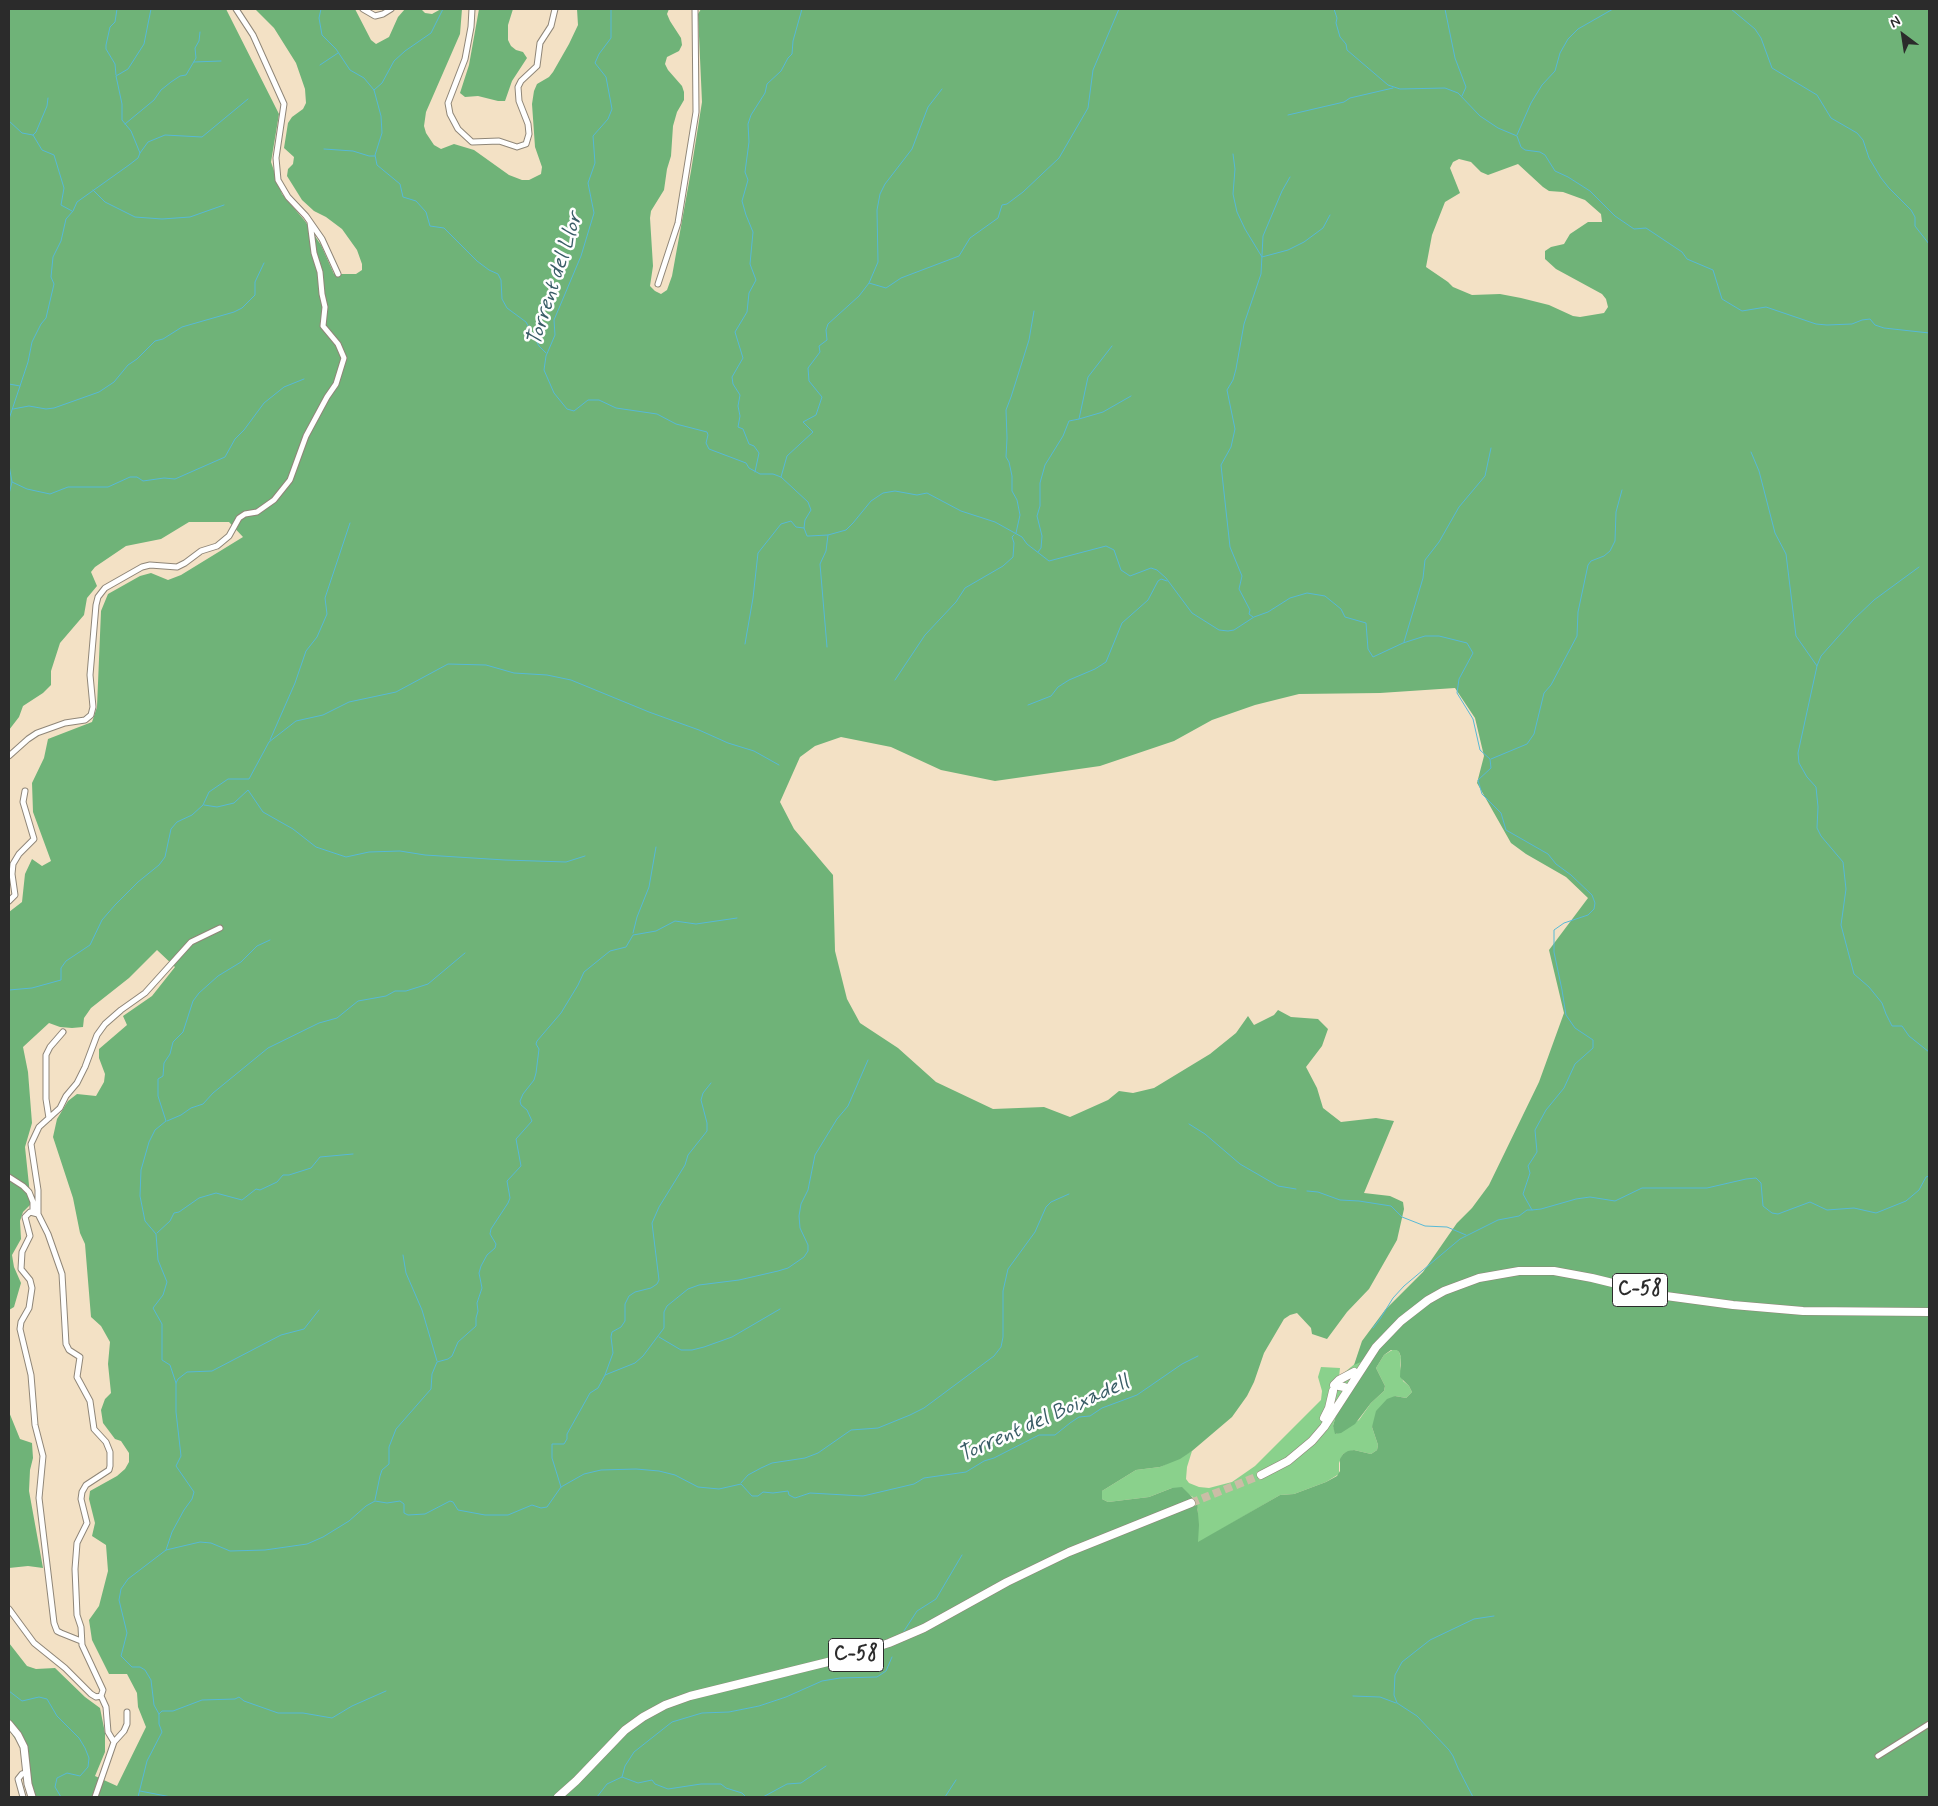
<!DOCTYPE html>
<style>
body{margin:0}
#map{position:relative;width:1938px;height:1806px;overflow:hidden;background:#f3e1c5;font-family:Mynerve,sans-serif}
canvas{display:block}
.frame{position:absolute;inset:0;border:10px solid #2b2b2b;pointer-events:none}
.north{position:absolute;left:1878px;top:10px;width:50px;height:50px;-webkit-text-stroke:4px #fff;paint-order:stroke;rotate:329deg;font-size:14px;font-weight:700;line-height:20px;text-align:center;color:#2b2b2b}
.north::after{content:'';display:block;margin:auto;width:18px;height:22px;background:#2b2b2b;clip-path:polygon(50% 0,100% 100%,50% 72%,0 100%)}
</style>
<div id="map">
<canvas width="1938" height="1806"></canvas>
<div class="frame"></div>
<div class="north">N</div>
</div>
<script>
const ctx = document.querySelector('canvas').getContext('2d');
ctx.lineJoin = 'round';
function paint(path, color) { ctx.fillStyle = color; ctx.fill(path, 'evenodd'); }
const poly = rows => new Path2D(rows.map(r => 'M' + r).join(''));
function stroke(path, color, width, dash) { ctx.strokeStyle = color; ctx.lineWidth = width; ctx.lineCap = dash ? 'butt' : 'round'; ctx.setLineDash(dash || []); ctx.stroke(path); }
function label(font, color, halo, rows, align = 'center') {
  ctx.font = font + ' Mynerve,sans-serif'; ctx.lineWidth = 5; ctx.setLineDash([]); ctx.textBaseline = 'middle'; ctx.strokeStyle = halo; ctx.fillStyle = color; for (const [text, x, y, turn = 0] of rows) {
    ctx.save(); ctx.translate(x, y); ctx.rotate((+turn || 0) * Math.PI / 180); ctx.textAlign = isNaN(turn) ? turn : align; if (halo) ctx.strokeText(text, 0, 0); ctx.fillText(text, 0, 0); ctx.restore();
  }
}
paint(poly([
 [1394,1349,1398,1350,1401,1357,1400,1366,1403,1381,1409,1386,1412,1392,1406,1398,1395,1396,1372,1427,1378,1445,1377,1450,1371,1454,1354,1450,1343,1454,1339,1463,1339,1474,1326,1482,1294,1494,1280,1495,1198,1543,1198,1510,1193,1497,1186,1493,1172,1488,1149,1497,1108,1502,1102,1499,1102,1491,1136,1470,1160,1467,1192,1451,1187,1467,1186,1479,1189,1483,1199,1487,1209,1488,1232,1482,1255,1466,1321,1400,1322,1391,1318,1377,1321,1367,1340,1368,1339,1377,1357,1362,1363,1361,1336,1415,1333,1426,1336,1434,1359,1420,1371,1403,1384,1391,1385,1386,1376,1368,1384,1355]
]), '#8ad18c');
paint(poly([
 [9,9,226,9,279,114,271,162,282,194,305,221,321,245,334,274,356,274,362,270,362,264,357,250,342,229,326,217,314,211,302,200,287,176,288,169,293,164,294,157,284,148,288,123,292,117,303,109,306,103,305,89,296,63,274,28,255,9,355,9,371,40,376,44,389,37,398,17,405,9,421,9,425,13,432,14,441,9,462,9,460,34,426,112,424,126,426,133,434,145,441,149,454,144,474,150,509,175,522,180,529,180,541,174,542,167,535,147,532,104,534,91,537,84,549,77,553,72,569,44,578,25,577,9,669,9,667,14,670,21,681,38,682,45,679,51,667,57,665,64,668,70,682,86,684,92,684,100,677,112,673,126,671,156,667,169,664,190,651,211,650,218,653,266,650,286,655,291,661,294,667,290,672,276,691,171,702,102,698,14,701,9,1929,9,1929,1797,29,1797,20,1746,9,1730,9,1643,27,1666,36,1669,55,1668,85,1697,100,1708,105,1733,105,1752,95,1776,117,1786,146,1727,138,1707,137,1693,127,1674,109,1674,92,1640,89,1620,99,1606,108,1571,106,1545,92,1536,95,1523,89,1499,90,1491,117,1476,125,1469,129,1462,129,1453,121,1441,115,1439,103,1423,101,1410,105,1399,111,1393,108,1364,110,1342,101,1326,91,1317,85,1244,80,1233,73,1198,53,1137,57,1119,68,1101,77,1094,96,1096,104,1082,105,1074,99,1058,99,1049,127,1025,123,1016,152,996,175,967,157,950,129,978,91,1008,84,1018,83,1027,72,1028,60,1027,49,1023,23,1047,28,1072,32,1123,25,1147,31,1204,23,1212,20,1221,21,1239,12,1255,14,1267,21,1283,14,1307,9,1310,9,912,22,902,25,874,32,859,42,866,51,861,33,812,32,783,44,758,48,739,92,722,97,707,101,611,108,594,140,576,151,573,168,580,181,575,243,537,229,522,189,522,161,539,126,546,95,567,91,572,97,586,87,598,84,615,60,643,51,671,51,685,43,693,23,706,19,717,9,730],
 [1459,159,1471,162,1481,172,1488,175,1518,164,1543,187,1549,191,1563,192,1585,200,1601,214,1602,222,1588,222,1570,234,1564,244,1551,247,1545,251,1545,259,1556,269,1602,294,1606,299,1608,307,1604,313,1580,317,1573,316,1549,305,1521,298,1500,294,1472,295,1453,287,1448,282,1426,267,1432,235,1445,202,1460,193,1450,168,1453,162],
 [1455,688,1475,718,1484,756,1477,783,1511,843,1526,854,1566,877,1588,898,1549,950,1564,1013,1539,1082,1489,1185,1472,1208,1457,1223,1423,1272,1385,1310,1362,1341,1354,1365,1363,1361,1336,1415,1333,1426,1335,1434,1341,1433,1355,1424,1371,1403,1384,1391,1385,1386,1376,1368,1384,1355,1391,1350,1397,1350,1399,1352,1401,1357,1400,1377,1409,1386,1412,1392,1406,1398,1395,1396,1387,1399,1376,1411,1372,1427,1378,1445,1377,1450,1371,1454,1354,1450,1348,1451,1343,1454,1340,1459,1340,1471,1337,1476,1326,1482,1294,1494,1280,1495,1198,1542,1199,1525,1197,1502,1182,1487,1172,1488,1149,1497,1108,1502,1102,1499,1102,1491,1136,1470,1160,1467,1180,1459,1192,1451,1232,1417,1247,1396,1254,1382,1264,1353,1284,1319,1290,1315,1297,1313,1311,1328,1312,1334,1327,1339,1347,1312,1369,1289,1397,1240,1404,1209,1403,1202,1390,1196,1364,1193,1394,1121,1376,1118,1341,1122,1323,1108,1317,1088,1306,1067,1322,1046,1328,1029,1318,1019,1291,1017,1278,1010,1274,1015,1254,1025,1248,1016,1236,1033,1210,1054,1154,1088,1133,1093,1119,1091,1108,1100,1070,1117,1044,1107,993,1109,936,1082,898,1048,860,1023,847,999,835,951,833,875,794,829,780,802,800,757,815,746,841,737,891,747,941,770,995,781,1100,766,1174,741,1212,720,1255,705,1299,694,1380,693],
 [479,9,513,9,508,25,508,40,511,46,516,50,523,52,527,58,512,81,505,101,498,101,478,96,465,97,460,93,469,65],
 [9,1412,20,1439,32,1443,33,1458,30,1470,29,1491,43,1568,28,1566,9,1568]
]), '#6fb378');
stroke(poly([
 [321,9,319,18,322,35,336,49,350,70,364,78,374,90,381,116,382,133,375,155,377,165,400,184,403,197,416,201,426,212,430,226,444,228,477,261,489,270,498,274,501,280,502,299,507,308,526,322,539,346,546,353],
 [611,9,611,38,599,54,595,63,606,77,612,109,608,119,593,136,595,163,588,183,594,213,581,256,554,320,555,335,546,356,544,370,554,393,567,409,574,411,588,400,599,400,616,408,657,414,676,424,707,432,708,435,706,443,709,449,746,463,749,468,760,474,773,474,781,477,808,502,811,510,805,520,804,528,807,536,809,536,828,535,846,530,853,523,871,501,883,493,895,491,917,495,927,493,961,511,995,522,1022,537,1027,544,1049,561,1106,546,1114,550,1121,570,1130,576,1151,568,1157,570,1166,578,1192,613,1219,630,1228,631,1234,630,1254,617,1268,612,1290,598,1307,593,1325,596,1341,609,1345,617,1366,623,1368,649,1373,657,1403,643,1425,636,1439,636,1467,643,1473,653,1459,679,1457,693,1473,719,1480,750,1490,759,1491,768,1478,780,1482,794,1501,813,1506,830,1548,854,1556,864,1571,875,1592,895,1595,903,1594,909,1588,915,1564,923,1554,930,1554,952,1562,990,1566,1015,1575,1028,1593,1040,1593,1048,1575,1064,1564,1088,1546,1110,1535,1130,1537,1152,1528,1166,1530,1173,1523,1194,1532,1210,1541,1209,1576,1199,1590,1197,1615,1201,1642,1188,1707,1188,1746,1179,1756,1178,1761,1183,1763,1206,1772,1213,1778,1214,1810,1202,1827,1210,1854,1208,1876,1213,1906,1201,1919,1190,1926,1177,1929,1176],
 [1334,9,1337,18,1336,23,1340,37,1346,44,1347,50,1388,85,1400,89,1445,88,1458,93,1480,116,1498,128,1517,136,1521,147,1525,150,1540,152,1545,155,1555,171,1568,177,1590,191,1615,216,1634,229,1646,228,1682,252,1687,259,1713,270,1722,299,1742,311,1766,307,1816,324,1827,325,1852,324,1862,320,1870,319,1875,325,1884,328,1929,333],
 [1445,9,1455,58,1466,87,1462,96],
 [1731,9,1755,29,1761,38,1772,68,1817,95,1831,118,1857,133,1863,140,1869,158,1881,178,1889,188,1911,210,1915,217,1915,226,1929,244],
 [194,62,221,61],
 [320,65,338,53],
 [116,75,115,64,106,49,106,45,110,27,115,22,117,9],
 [374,90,382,83,394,61,405,51,431,33,443,9],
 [1288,115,1344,102,1350,98,1393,88],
 [9,121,22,133,33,135,42,150,54,155,64,188,61,205,72,211],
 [125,124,154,100,161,90,171,82,180,76,186,75,196,58,195,48,199,41,200,32],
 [33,135,36,132,47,106,48,98],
 [1517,135,1531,103,1542,85,1555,71,1560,53,1568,39,1578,29,1613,9],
 [324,149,353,151,369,156,375,156],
 [140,153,148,142,165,135,202,137,248,99],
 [1233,154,1235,169,1233,194,1237,212,1245,229,1262,257,1288,250,1304,242,1323,228,1330,215],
 [93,190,105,202,135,217,162,219,190,217,224,205],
 [869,283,878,262,877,210,880,194,885,184,912,149,928,107,942,89],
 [9,384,20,386],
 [13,409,29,406,46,409,54,408,99,392,114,382,128,365,137,359,155,341,163,339,182,327,234,312,242,308,255,295,255,282,264,263],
 [9,419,28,362,32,342,41,324,46,318,54,284,51,277,53,257,61,241,66,219,73,211,77,202,129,165,138,158,140,153,131,131,122,120,122,104,116,76,128,69,144,44,151,9],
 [1079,419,1103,412,1131,396],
 [1751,452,1759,471,1775,533,1786,554,1796,636,1817,666,1798,753,1799,763,1807,777,1816,787,1818,807,1817,828,1821,836,1843,862,1846,889,1841,925,1854,974,1869,987,1882,1003,1886,1014,1892,1026,1902,1026,1909,1036,1929,1052],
 [9,465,12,482,9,494],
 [755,472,759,453,754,446,749,444,743,429,738,427,740,416,738,406,740,395,733,384,732,377,743,358,735,332,747,312,749,293,756,280,750,264,753,232,746,215,742,201,748,180,745,172,749,142,748,124,751,115,765,93,767,84,781,71,788,58,792,54,793,41,802,9],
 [781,477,787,456,813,432,803,422,816,415,822,397,809,381,808,368,820,352,819,346,827,340,826,330,828,324,859,296,869,283,886,288,901,278,959,256,970,238,998,218,1002,205,1007,204,1023,192,1059,158,1088,108,1093,70,1119,9],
 [12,482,27,489,50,494,68,487,108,487,130,477,137,477,143,481,164,478,175,479,225,457,235,439,244,430,264,403,284,387,304,379],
 [1016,533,1020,515,1017,500,1012,491,1012,476,1009,462,1006,457,1007,438,1006,410,1011,397,1029,340,1034,311],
 [1038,552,1041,548,1042,536,1037,516,1040,506,1040,483,1045,465,1063,436,1069,421,1079,419,1088,377,1112,346],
 [1253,617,1249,614,1250,610,1239,589,1242,576,1230,547,1221,465,1231,447,1235,429,1227,390,1233,380,1236,369,1244,324,1261,274,1263,236,1282,191,1290,177],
 [1404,642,1423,578,1425,560,1439,542,1459,507,1485,476,1491,448],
 [745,644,753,598,758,553,781,524,791,521,796,527,804,528],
 [827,647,820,564,826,551,828,535],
 [1817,666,1821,656,1853,620,1874,600,1919,567],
 [895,680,925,635,956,602,965,588,1003,566,1013,557,1014,543,1012,537,1014,535],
 [1028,705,1051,696,1058,687,1069,680,1095,669,1106,662,1122,623,1148,600,1158,581,1161,579,1167,581],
 [270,740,295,683,306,651,317,637,327,614,325,598,350,523],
 [1491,759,1527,744,1534,734,1544,693,1551,685,1577,636,1578,612,1588,565,1591,561,1604,556,1610,551,1615,541,1616,512,1622,490],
 [204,805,217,807,234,803,248,790,263,812,293,829,316,847,346,857,369,852,400,851,425,855,505,860,566,862,585,856],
 [633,933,637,917,649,887,656,847],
 [9,990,32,988,61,980,61,968,66,961,90,945,102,920,115,905,138,882,159,865,165,857,171,829,177,822,192,815,203,805,209,792,228,779,249,779,269,742,296,721,323,715,349,702,396,692,448,664,486,665,514,673,547,675,571,680,649,712,699,730,728,743,754,751,779,765],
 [167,1121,181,1115,191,1108,203,1104,213,1093,268,1048,319,1023,337,1018,358,1001,386,996,395,991,406,991,428,984,465,953],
 [1189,1124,1205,1134,1240,1164,1278,1186,1296,1189],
 [1307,1191,1318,1192,1340,1200,1359,1201,1391,1206,1402,1217,1425,1226,1447,1227,1466,1235],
 [157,1233,170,1221,174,1213,179,1212,199,1198,216,1193,242,1200,256,1189,260,1190,277,1182,283,1175,289,1175,311,1168,320,1157,353,1154],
 [403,1255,406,1273,422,1310,437,1361],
 [1373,1328,1380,1319,1393,1298,1404,1286,1460,1239,1498,1220,1519,1216,1527,1210,1532,1210],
 [659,1337,681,1350,692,1350,704,1347,732,1337,780,1309],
 [605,1375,613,1353,611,1337,612,1332,621,1327,625,1321,625,1304,629,1296,635,1292,651,1288,657,1284,659,1280,652,1223,659,1207,685,1165,688,1155,707,1131,707,1123,701,1100,703,1093,711,1083],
 [176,1383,170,1365,162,1360,162,1324,153,1308,163,1295,167,1282,158,1260,156,1234,145,1221,140,1196,141,1170,149,1142,155,1130,166,1121,158,1096,158,1079,163,1076,164,1063,170,1054,173,1042,183,1032,193,1001,199,993,218,976,241,962,257,946,270,940],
 [741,1483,748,1475,761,1468,772,1463,805,1458,818,1453,851,1430,878,1428,910,1415,924,1408,994,1356,1001,1347,1003,1337,1003,1291,1008,1269,1035,1232,1046,1207,1051,1202,1069,1194],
 [561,1487,552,1458,552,1444,564,1444,567,1439,567,1434,590,1393,598,1388,605,1375,635,1363,643,1356,664,1328,664,1312,667,1306,688,1289,699,1285,739,1280,778,1271,788,1268,804,1257,808,1251,808,1245,800,1228,799,1216,801,1204,808,1190,815,1155,837,1119,848,1106,868,1060],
 [375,1500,380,1476,382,1470,389,1464,389,1447,396,1429,431,1389,432,1374,437,1362,448,1359,452,1356,458,1342,476,1326,476,1318,478,1311,477,1303,482,1288,479,1273,481,1266,487,1255,495,1248,496,1244,490,1234,491,1229,508,1203,510,1198,507,1181,521,1166,516,1139,532,1121,527,1110,521,1105,520,1101,523,1094,534,1080,536,1073,539,1049,536,1044,537,1041,561,1013,578,985,584,972,610,951,626,947,633,935,656,931,675,921,696,924,737,918],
 [166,1550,172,1532,184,1510,192,1499,194,1492,176,1466,181,1456,176,1412,176,1383,178,1379,187,1372,212,1371,281,1335,304,1329,319,1310],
 [904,1631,917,1611,936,1599,962,1555],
 [9,1691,22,1701,39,1697,47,1699,57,1716,79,1738,85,1748,89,1758,88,1767,80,1776,67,1773,57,1778,55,1787,61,1797],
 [1353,1696,1380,1697,1396,1703],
 [159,1714,162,1711,173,1711,202,1700,235,1699,239,1697,244,1701,278,1713,303,1713,332,1718,352,1706,386,1691],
 [622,1777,638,1783,652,1780,655,1784,668,1789,701,1784,721,1784,726,1788,742,1793,746,1797],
 [140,1791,171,1797],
 [138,1797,147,1761,162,1732,159,1724,159,1714,154,1705,151,1680,145,1670,140,1667,132,1667,121,1656,127,1633,119,1600,121,1589,128,1579,166,1550,200,1542,211,1543,230,1551,265,1550,307,1544,323,1537,349,1521,366,1506,375,1501,387,1503,400,1501,404,1504,404,1513,408,1515,425,1514,450,1501,453,1502,458,1510,485,1515,508,1515,532,1505,541,1508,547,1507,561,1487,584,1474,601,1470,636,1469,659,1471,675,1475,698,1487,719,1489,741,1484,752,1496,758,1496,763,1492,773,1493,788,1491,789,1495,795,1498,810,1493,863,1496,914,1484,924,1478,966,1472,984,1461,994,1458,1039,1435,1055,1435,1070,1423,1079,1417,1090,1416,1102,1408,1137,1395,1182,1364,1198,1356],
 [597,1797,607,1784,622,1777,625,1766,634,1752,672,1722,702,1713,729,1712,759,1706,786,1697,822,1681,840,1678,877,1677,886,1671,892,1657],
 [763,1797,787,1784,801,1783,826,1766],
 [945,1797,956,1780],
 [1473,1797,1458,1768,1453,1756,1449,1750,1417,1716,1397,1703,1394,1695,1395,1675,1402,1662,1430,1640,1474,1619,1494,1616]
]), '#57b9d6', 1);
stroke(poly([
 [1191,1503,1261,1475]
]), '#cbbda6', 8, [8, 4]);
const street = poly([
 [236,9,253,35,284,104,276,158,278,180,288,197,306,216,322,239,338,274],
 [363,9,375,16,383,14,391,9],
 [472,9,471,27,465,59,448,103,450,114,458,129,472,142,499,141,517,147,526,144,529,134,528,124,519,101,518,87,521,81,537,66,540,43,551,26,555,9],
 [658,284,678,223,696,112,695,9],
 [9,756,28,739,37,733,65,723,85,720,91,715,93,707,90,675,96,605,98,597,105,588,142,567,150,565,177,567,185,563,201,551,217,546,229,536,239,518,245,514,257,512,274,500,290,480,306,436,327,397,336,384,344,358,338,344,323,326,325,307,322,294,320,272,314,253,310,222],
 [9,901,15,895,12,874,13,864,19,854,34,839,23,802,25,791],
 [49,1118,46,1099,46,1055,50,1047,63,1032],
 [9,1177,23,1186,29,1192,33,1202,33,1212],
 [38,1214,48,1234,62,1274,66,1344,69,1350,80,1357,77,1377,90,1401,94,1429,106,1442,110,1452,110,1466,109,1470,86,1485,82,1492,81,1499,87,1523,77,1543,75,1569,77,1615,81,1627,82,1645,103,1690,101,1696,106,1707,108,1732,114,1742],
 [38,1214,30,1212,25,1217,30,1236,22,1252,21,1269,30,1280,32,1288,29,1308,21,1322,20,1329,31,1375,35,1425,43,1456,39,1498,54,1623,57,1631,61,1633,81,1641],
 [38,1214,38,1190,31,1144,39,1127,60,1108,66,1096,77,1083,85,1067,97,1035,105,1024,121,1010,145,993,191,942,220,928],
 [9,1609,34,1643,65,1668,91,1694,96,1697,101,1696],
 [114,1742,124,1731,127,1724,127,1712],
 [1878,1756,1929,1724],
 [23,1797,18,1779,22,1774,26,1773],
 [95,1797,114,1742]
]);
const secondary = poly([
 [9,1724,18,1735,24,1747,28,1784,32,1797]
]);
const primary = poly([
 [1344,1387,1334,1385,1339,1380,1354,1372],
 [1324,1418,1329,1408,1333,1391],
 [1261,1475,1288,1461,1312,1441,1324,1427,1376,1347,1401,1321,1428,1300,1444,1291,1479,1278,1519,1271,1554,1271,1592,1278,1666,1296,1733,1305,1803,1311,1929,1312],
 [558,1797,576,1781,625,1730,643,1717,665,1705,690,1696,840,1659,889,1643,924,1628,1007,1582,1069,1552,1191,1503]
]);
stroke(street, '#8f8678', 7);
stroke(secondary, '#8f8678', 9);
stroke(primary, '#8f8678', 9);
stroke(street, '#fff', 5);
stroke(secondary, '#fff', 7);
stroke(primary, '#fff', 8);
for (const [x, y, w] of [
 [1640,1290,55],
 [856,1655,55]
]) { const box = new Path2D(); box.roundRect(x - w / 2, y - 16.5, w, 33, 4); ctx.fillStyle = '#fff'; ctx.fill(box); stroke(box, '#2b2b2b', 1); }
label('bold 19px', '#2b2b2b', null, [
 ["C-58",1640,1290],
 ["C-58",856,1655]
]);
label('italic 21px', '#3a5d67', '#fff', [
 ["Torrent del Llor",556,280,-72],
 ["Torrent del Boixadell",1044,1420,-24]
]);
</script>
